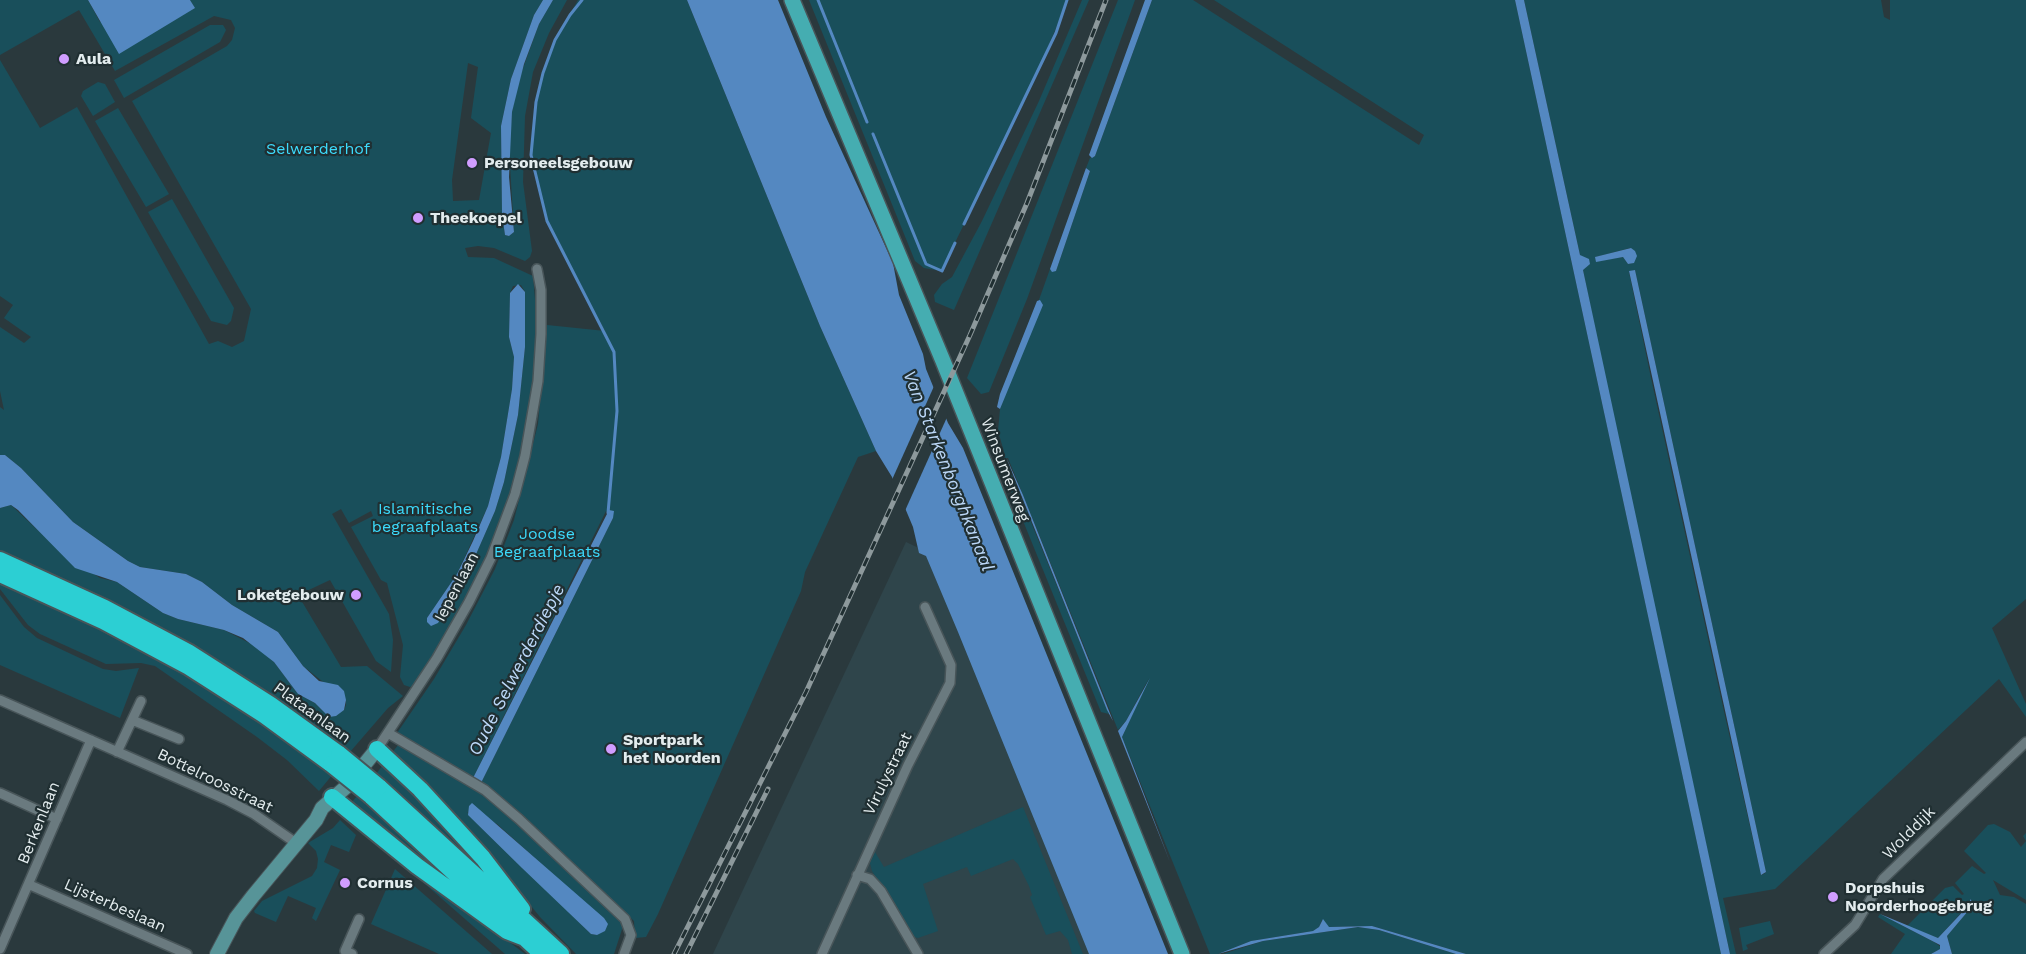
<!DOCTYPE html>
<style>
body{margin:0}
canvas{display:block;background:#2a393d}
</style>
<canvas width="2026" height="954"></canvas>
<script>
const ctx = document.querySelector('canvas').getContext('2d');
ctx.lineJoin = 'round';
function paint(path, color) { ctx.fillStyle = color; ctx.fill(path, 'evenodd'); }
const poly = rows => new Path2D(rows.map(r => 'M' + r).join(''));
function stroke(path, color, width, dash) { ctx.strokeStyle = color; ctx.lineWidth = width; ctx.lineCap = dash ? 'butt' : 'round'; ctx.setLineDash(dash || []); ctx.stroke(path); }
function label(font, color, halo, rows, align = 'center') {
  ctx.font = font + ' "Work Sans",sans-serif'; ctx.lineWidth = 4.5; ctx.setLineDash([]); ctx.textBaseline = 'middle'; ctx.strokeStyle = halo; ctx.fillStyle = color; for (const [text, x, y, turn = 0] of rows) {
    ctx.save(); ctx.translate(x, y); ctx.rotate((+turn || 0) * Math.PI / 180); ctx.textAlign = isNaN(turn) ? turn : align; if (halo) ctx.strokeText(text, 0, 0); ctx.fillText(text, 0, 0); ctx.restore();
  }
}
paint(poly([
 [906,542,929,553,1094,954,713,954]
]), '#2f454b');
paint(poly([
 [0,0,88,0,100,22,194,7,190,0,543,0,534,15,511,79,501,126,502,214,505,235,509,236,514,232,509,148,512,112,518,82,539,24,551,3,553,0,567,0,549,33,533,72,525,116,523,182,532,251,530,257,525,261,494,248,478,246,465,248,468,257,494,258,533,276,537,323,536,357,527,429,513,491,483,569,418,683,410,687,404,685,400,677,403,645,387,583,381,580,351,527,373,516,371,511,349,523,341,509,332,514,389,614,393,640,391,672,376,661,330,580,298,595,341,667,367,666,403,696,388,708,350,752,278,699,218,662,0,554,0,508,11,505,62,553,100,578,117,582,163,613,178,619,224,630,259,648,274,662,298,694,315,703,329,717,344,710,346,705,346,700,303,666,278,632,232,605,202,582,186,574,140,567,128,561,73,522,21,468,5,455,0,455,0,407,4,410,0,391,0,327,24,343,31,337,4,318,13,305,0,296,0,60,40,128,77,107,209,344,218,341,232,347,244,341,251,309,132,101,227,46,232,40,235,28,231,20,214,16,115,71,79,10,0,55],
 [468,63,478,67,471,118,491,133,479,200,453,201,452,180],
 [521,285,525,292,525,347,518,415,504,482,495,511,470,568,442,617,427,618,457,574,488,506,501,457,512,389,514,357,509,337,510,293,513,286],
 [578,0,687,0,820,326,876,451,858,457,805,572,801,591,658,914,646,937,635,938,634,921,524,816,481,783,613,518,606,511,473,778,397,733,434,679,466,625,495,569,514,520,538,424,547,325,605,331,547,221,531,155,536,102,543,73,555,40],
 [809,0,1068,0,1027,96,941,271,924,268,915,261],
 [1082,0,1089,0,954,310,935,302,934,295,942,284,952,277,982,221,1039,101],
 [1118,0,1135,0,1027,299,989,392,981,394,967,378],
 [1152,0,1193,0,1419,145,1424,135,1214,0,1515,0,1721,954,1466,954,1372,926,1328,927,1322,920,1319,927,1313,931,1251,941,1218,954,1210,954,1122,737,1149,678,1126,721,1118,730,1008,458,1005,458,1109,714,1101,712,999,462,1005,455,998,431,1000,409,1050,269,1056,271,1090,171,1086,168,1090,158,1095,156],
 [1524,0,1881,0,1884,17,1890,20,1890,0,2026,0,2026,599,1992,628,2026,704,2026,717,1999,679,1775,889,1723,898,1736,954,1730,954,1619,446,1583,270,1589,264,1580,255],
 [1630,248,1635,258,1633,263,1628,264,1623,257,1597,261,1596,257,1600,256],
 [1635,270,1766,872,1764,874,1761,875,1725,716,1651,378,1629,272],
 [210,25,223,25,226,30,220,42,124,98,114,80],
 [98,82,105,84,115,102,93,116,81,96,83,91],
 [118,108,169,194,146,207,95,121],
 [172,199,234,308,231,321,227,325,211,321,148,212],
 [0,581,120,636,245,709,333,774,319,791,287,760,257,737,155,666,141,663,106,664,40,634,28,625,0,589],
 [0,595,24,627,37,638,103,669,116,671,139,668,120,718,0,665],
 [399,744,484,794,521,825,624,923,614,954,576,954,540,917,501,869,391,754],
 [467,812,497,824,574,893,597,935,591,934],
 [386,761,515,901,376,774],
 [359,794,482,905,349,805],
 [1023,807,1083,954,1072,954,1068,940,1060,931,1046,935,1030,897,1032,895,1029,886,1018,864,1013,859,971,876,967,867,923,884,938,931,918,938,911,936,872,871,870,863,875,852,884,867],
 [345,814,471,913,525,954,505,954],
 [340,820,356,835,349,852,331,845,324,862,340,870,316,921,312,918,316,908,288,896,276,922,255,913,254,911,262,901,312,876,317,868,318,859,316,851,308,843,333,828],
 [1994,824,2010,832,2021,847,2026,841,2023,836,2026,833,2026,900,1993,880,2000,895,2014,897,2026,904,2026,954,1952,954,1947,936,1974,904,1970,899,1970,903,1938,938,1907,926,1945,888,1953,886,1962,895,1964,894,1955,883,1972,866,1984,874,1986,873,1964,851,1988,825],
 [395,869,492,954,439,954,371,924],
 [1880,914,1934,942,1941,947,1940,949,1931,954,1891,954,1905,934,1878,917],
 [1770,921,1774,934,1746,945,1748,949,1743,951,1739,928],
 [1358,927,1379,930,1456,954,1223,954,1263,941]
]), '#194f5b');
paint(poly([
 [88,0,190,0,195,8,119,54],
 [543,0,553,0,539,24,524,64,512,112,509,177,514,232,509,236,505,235,502,214,501,126,511,79,534,15],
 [687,0,778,0,826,117,893,263,899,295,923,354,926,369,948,423,963,448,1168,954,1089,954,958,632,926,556,919,553,913,527,892,477,876,451,820,326],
 [1145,0,1152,0,1095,156,1092,158,1089,155],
 [1515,0,1524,0,1580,255,1589,259,1590,264,1583,270,1730,954,1721,954],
 [1086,168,1090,171,1056,271,1052,272,1050,269],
 [1631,248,1635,251,1637,256,1634,263,1628,264,1623,257,1596,262,1595,257],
 [1635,270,1766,872,1761,875,1629,271],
 [518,284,525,292,525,347,518,415,504,482,495,511,470,568,438,623,431,626,427,622,427,618,457,574,473,541,488,506,501,457,512,389,514,357,509,337,510,293],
 [1040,300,1043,305,1000,409,997,407,1000,394,1037,301],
 [0,455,5,455,21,468,73,522,128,561,140,567,186,574,202,582,232,605,278,632,303,666,319,681,338,685,344,691,346,700,344,710,336,716,329,717,315,703,298,694,274,662,243,638,224,630,178,619,163,613,117,582,75,568,18,510,11,505,0,508],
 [1006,457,1023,495,1113,721,1107,710],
 [609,510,614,511,613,518,481,783,473,778],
 [1150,678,1122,737,1170,862,1118,731,1126,721],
 [472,803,604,918,608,924,605,931,597,935,591,934,522,868,468,815,469,806],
 [1970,899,1974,904,1947,936,1952,954,1931,954,1940,949,1940,945,1880,914,1938,938,1970,904],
 [1323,919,1329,927,1372,926,1466,954,1456,954,1379,930,1358,927,1263,941,1218,954,1251,941,1313,931,1319,927]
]), '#5488c1');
paint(poly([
 [935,384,948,415,904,513,891,482]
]), '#2a393d');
stroke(poly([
 [582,0,570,15,555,40,543,73,536,102,531,155,547,221,614,352,617,411,608,513],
 [818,0,867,122],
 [873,134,926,264,942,271,955,243],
 [964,224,1056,33,1067,0]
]), '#5488c1', 3);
const street = poly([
 [0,700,227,800,254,814,296,843],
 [132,720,179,739],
 [388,733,485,790,519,819,625,919,631,935,624,954],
 [377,749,437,658,469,602,491,558,515,494,525,456,538,381,541,334,541,290,537,269],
 [117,752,141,701],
 [0,793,57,819],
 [857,875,870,879,881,891,918,954],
 [30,885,187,954],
 [0,949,91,740],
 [352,954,345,951,359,919],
 [822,954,908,765,950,683,951,665,925,607],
 [1824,954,1855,925,1883,879,2026,742]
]);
const secondary = poly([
 [217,954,236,918,253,896,316,820,322,808,346,787,377,749]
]);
const primary = poly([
 [792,0,943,361,1182,954]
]);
const highway = poly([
 [0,560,105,608,188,652,271,705,339,754],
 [0,574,103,621,189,667,264,715,331,764],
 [377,749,420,789,483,858,522,909],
 [379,787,561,954],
 [371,796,542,954],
 [332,797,417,866,507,931,525,938]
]);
stroke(street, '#485559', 12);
stroke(secondary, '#485559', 16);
stroke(primary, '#485559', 18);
stroke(highway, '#485559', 20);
stroke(street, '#6a7a7f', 9);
stroke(secondary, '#579498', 14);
stroke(primary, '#45adb1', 15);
stroke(highway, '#2ccfd3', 16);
const rail = poly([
 [674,954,806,692,970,335,1027,203,1106,0],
 [686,954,768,789]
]);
stroke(rail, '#8d999c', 5);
stroke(rail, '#202f32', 3, [9]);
const highwayBridge = poly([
 [339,754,379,787],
 [331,764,371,796]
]);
stroke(highwayBridge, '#485559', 20, []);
stroke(highwayBridge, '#2ccfd3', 16);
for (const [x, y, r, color] of [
 [64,59,6,"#d09dff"],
 [472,163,6,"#d09dff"],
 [418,218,6,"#d09dff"],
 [356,595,6,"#d09dff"],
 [611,749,6,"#d09dff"],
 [345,883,6,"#d09dff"],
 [1833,897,6,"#d09dff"]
]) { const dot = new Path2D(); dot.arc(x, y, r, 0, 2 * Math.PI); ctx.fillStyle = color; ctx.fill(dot); stroke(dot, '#202f32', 2); }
label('bold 16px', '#e3ecee', '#202f32', [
 ["Aula",76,59],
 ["Personeelsgebouw",484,163],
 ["Theekoepel",430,218],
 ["Loketgebouw",344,595,"right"],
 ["Sportpark",623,740],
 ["het Noorden",623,758],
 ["Cornus",357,883],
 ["Dorpshuis",1845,888],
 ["Noorderhoogebrug",1845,906]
], 'left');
label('16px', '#3cdbfc', '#202f32', [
 ["Selwerderhof",318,149],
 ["Islamitische",425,509],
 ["begraafplaats",425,527],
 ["Joodse",547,534],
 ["Begraafplaats",547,552]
]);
label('16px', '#e3ecee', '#202f32', [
 ["Winsumerweg",1005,470,69],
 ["Iepenlaan",457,587,-62],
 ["Plataanlaan",312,713,36],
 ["Virulystraat",888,774,-64],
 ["Bottelroosstraat",215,781,26],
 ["Berkenlaan",39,823,-68],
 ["Wolddijk",1909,833,-45],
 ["Lijsterbeslaan",115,906,24]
]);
label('italic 18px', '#bbd7f7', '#202f32', [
 ["Van Starkenborghkanaal",948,471,68],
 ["Oude Selwerderdiepje",517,670,-63]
]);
</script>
